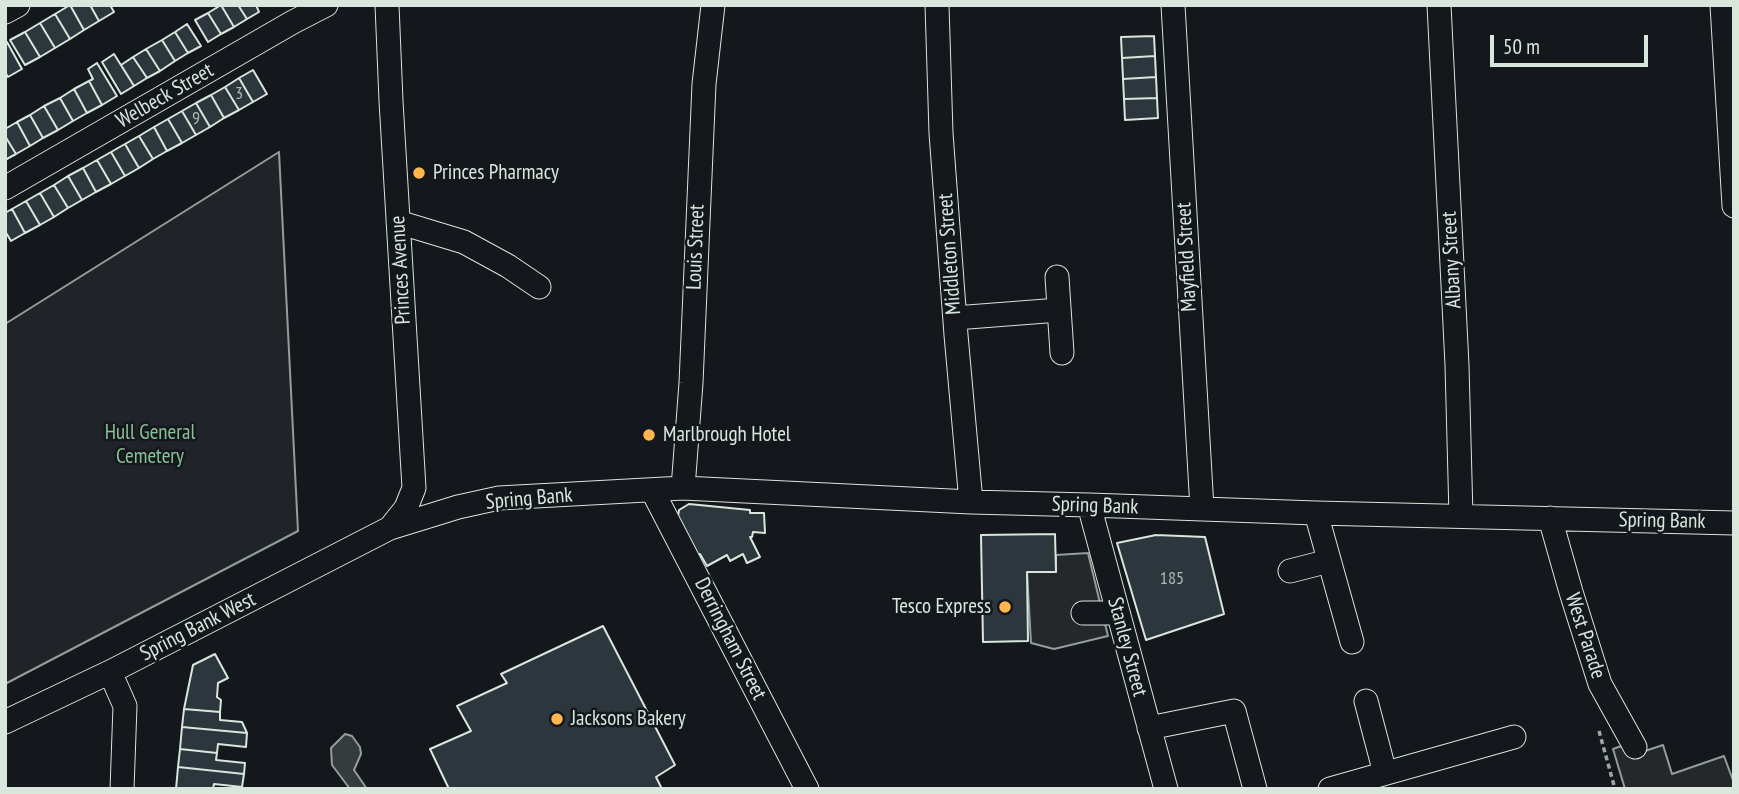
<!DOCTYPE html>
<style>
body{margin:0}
#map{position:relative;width:1739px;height:794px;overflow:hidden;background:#14181c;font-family:"PT Sans Narrow",sans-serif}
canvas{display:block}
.frame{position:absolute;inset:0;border:7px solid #d8e6dc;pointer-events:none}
.scale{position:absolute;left:1490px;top:35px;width:158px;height:32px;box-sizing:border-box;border:4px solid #d8e6dc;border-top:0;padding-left:9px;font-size:21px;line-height:24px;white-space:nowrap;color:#d8e6dc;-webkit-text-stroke:5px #14181c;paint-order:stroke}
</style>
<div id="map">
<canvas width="1739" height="794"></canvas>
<div class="frame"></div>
<div class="scale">50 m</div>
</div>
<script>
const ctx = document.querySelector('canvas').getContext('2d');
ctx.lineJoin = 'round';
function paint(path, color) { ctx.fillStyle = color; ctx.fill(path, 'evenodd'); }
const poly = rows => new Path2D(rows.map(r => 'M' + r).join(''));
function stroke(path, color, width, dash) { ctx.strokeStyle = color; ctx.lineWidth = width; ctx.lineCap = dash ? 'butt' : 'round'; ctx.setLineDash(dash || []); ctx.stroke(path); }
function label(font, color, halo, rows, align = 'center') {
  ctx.font = font + ' "PT Sans Narrow",sans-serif'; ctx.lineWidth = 5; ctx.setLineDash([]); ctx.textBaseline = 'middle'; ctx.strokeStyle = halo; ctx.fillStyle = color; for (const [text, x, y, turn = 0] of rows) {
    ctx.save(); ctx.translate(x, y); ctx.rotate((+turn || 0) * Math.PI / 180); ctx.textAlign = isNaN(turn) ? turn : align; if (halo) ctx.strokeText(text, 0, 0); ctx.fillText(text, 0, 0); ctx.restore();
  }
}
const green = poly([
 [279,152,298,531,5,684,5,324,279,152]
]);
paint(green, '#202428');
stroke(green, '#939e99', 2);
const parking = poly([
 [1088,553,1108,636,1054,649,1031,643,1027,572,1056,572,1056,555,1088,553],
 [1641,739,1645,751,1663,745,1672,774,1724,756,1734,783,1734,789,1625,789,1613,749,1641,739]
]);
paint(parking, '#24282b');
stroke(parking, '#939e99', 2);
const water = poly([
 [345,734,352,736,360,747,361,754,354,770,367,789,350,789,332,765,331,748,345,734]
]);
paint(water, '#363b3e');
stroke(water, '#939e99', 2);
const building = poly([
 [70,5,84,30,70,39,55,14,70,5],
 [70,5,90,5,99,21,84,30,70,5],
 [90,5,110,5,114,12,99,21,90,5],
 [221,5,234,27,221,34,208,13,221,5],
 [221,5,238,5,247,19,234,27,221,5],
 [238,5,256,5,259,12,247,19,238,5],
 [208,13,221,34,208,42,195,20,208,13],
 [55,14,70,39,55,48,40,23,55,14],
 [40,23,55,48,40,57,25,32,40,23],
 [187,24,201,46,188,53,175,32,187,24],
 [25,32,40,57,25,65,10,40,25,32],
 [175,32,188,53,175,61,162,40,175,32],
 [1154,36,1155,56,1122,58,1121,37,1154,36],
 [162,40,175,61,160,71,146,49,162,40],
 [7,42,22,69,8,77,5,72,5,43,7,42],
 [146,49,160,71,147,78,133,57,146,49],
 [114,54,134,86,121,94,102,62,114,54],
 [1155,56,1156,77,1123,79,1122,58,1155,56],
 [133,57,147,78,134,86,121,65,133,57],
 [97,63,117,96,102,105,89,81,93,79,88,69,97,63],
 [253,70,267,94,253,102,239,78,253,70],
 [1156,77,1157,98,1124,99,1123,79,1156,77],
 [239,78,253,102,239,110,225,87,239,78],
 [89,81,102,105,87,113,74,89,89,81],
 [225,87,239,110,224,118,211,95,225,87],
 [74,89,87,113,73,121,60,98,74,89],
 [211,95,224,118,210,127,196,103,211,95],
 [60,98,73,121,58,130,44,106,60,98],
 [1157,98,1158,118,1125,120,1124,99,1157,98],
 [196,103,210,127,196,135,182,111,196,103],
 [44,106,58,130,43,138,30,115,44,106],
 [182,111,196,135,182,143,168,119,182,111],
 [30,115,43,138,30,146,17,122,30,115],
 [168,119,182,143,167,151,154,127,168,119],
 [17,122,30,146,16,154,5,136,5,129,17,122],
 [154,127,167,151,153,159,139,136,154,127],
 [5,136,16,154,5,160,5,136],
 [139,136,153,159,139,168,125,144,139,136],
 [125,144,139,168,125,176,111,152,125,144],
 [111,152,125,176,111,184,97,160,111,152],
 [97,160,111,184,96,192,83,168,97,160],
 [83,168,96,192,82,200,68,176,83,168],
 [68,176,82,200,68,208,54,185,68,176],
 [54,185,68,208,54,217,40,193,54,185],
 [40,193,54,217,40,225,26,201,40,193],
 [26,201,40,225,25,233,12,209,26,201],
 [12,209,25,233,11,241,5,231,5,213,12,209],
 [689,504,750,510,750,513,764,513,765,533,753,532,752,537,750,537,760,557,747,563,743,554,730,561,727,555,707,566,700,554,698,555,689,542,678,516,679,510,689,504],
 [1055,534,1056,572,1027,572,1028,641,983,642,981,535,1055,534],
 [1156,535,1205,537,1224,614,1146,640,1117,543,1156,535],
 [603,626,675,765,656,777,662,789,449,789,430,749,471,731,457,706,507,683,501,674,603,626],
 [215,654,228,678,218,683,217,697,221,700,220,712,184,709,193,665,215,654],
 [184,709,220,712,220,720,242,722,247,733,182,727,184,709],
 [182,727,247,733,246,747,218,744,217,753,180,749,182,727],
 [180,749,217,753,216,760,245,763,244,774,178,767,180,749],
 [178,767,244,774,242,787,214,784,213,789,176,789,178,767]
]);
paint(building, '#2c363c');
stroke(building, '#d8e6dc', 2);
const minor = poly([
 [387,5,391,101,414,488,406,508,390,528],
 [937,5,941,133,956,335,971,502],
 [1173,5,1202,509],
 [1439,5,1457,365,1461,516],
 [1722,5,1734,206],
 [5,12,18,5],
 [5,188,293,22,326,5],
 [398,222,464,242,508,266,539,287],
 [1057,277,1062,353],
 [955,318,1059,310],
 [683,488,691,383,704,84,713,5],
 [652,490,807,789],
 [1089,505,1166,789],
 [1316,513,1352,642],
 [1550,518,1571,592,1600,684,1635,747],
 [1290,571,1329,561],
 [1083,613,1118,613],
 [110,672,125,706,122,789],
 [1366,701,1385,773],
 [5,722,110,672,390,528,458,507,499,498,683,488,971,502,1089,505,1316,513,1734,523],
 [1149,728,1234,711,1255,789],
 [1330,789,1514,737]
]);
stroke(minor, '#d8e6dc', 25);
stroke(poly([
 [1599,731,1615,789]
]), '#9da8a2', 3.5, [5, 3.5]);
stroke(minor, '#14181c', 23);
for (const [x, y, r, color] of [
 [419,173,7,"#ffb74d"],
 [649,435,7,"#ffb74d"],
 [1005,607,7,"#ffb74d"],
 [557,719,7,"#ffb74d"]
]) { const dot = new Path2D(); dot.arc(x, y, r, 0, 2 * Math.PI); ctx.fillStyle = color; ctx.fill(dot); stroke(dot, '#14181c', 2.5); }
label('18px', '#adbab4', null, [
 ["3",239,94],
 ["9",196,119],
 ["185",1172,579]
]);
label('21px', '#d8e6dc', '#14181c', [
 ["Welbeck Street",165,96,-30],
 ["Louis Street",696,247,-88],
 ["Middleton Street",950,254,-94],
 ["Mayfield Street",1187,257,-93],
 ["Albany Street",1452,260,-93],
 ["Princes Avenue",401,270,-93],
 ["Spring Bank",529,499,-5],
 ["Spring Bank",1095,506,2],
 ["Spring Bank",1662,521,1],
 ["Spring Bank West",198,627,-27],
 ["West Parade",1585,636,72],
 ["Derringham Street",730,639,63],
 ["Stanley Street",1127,647,75]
]);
label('21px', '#d8e6dc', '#14181c', [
 ["Princes Pharmacy",433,173],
 ["Marlbrough Hotel",663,435],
 ["Tesco Express",991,607,"right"],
 ["Jacksons Bakery",571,719]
], 'left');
label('21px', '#8ac095', '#14181c', [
 ["Hull General",150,433],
 ["Cemetery",150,457]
]);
</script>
